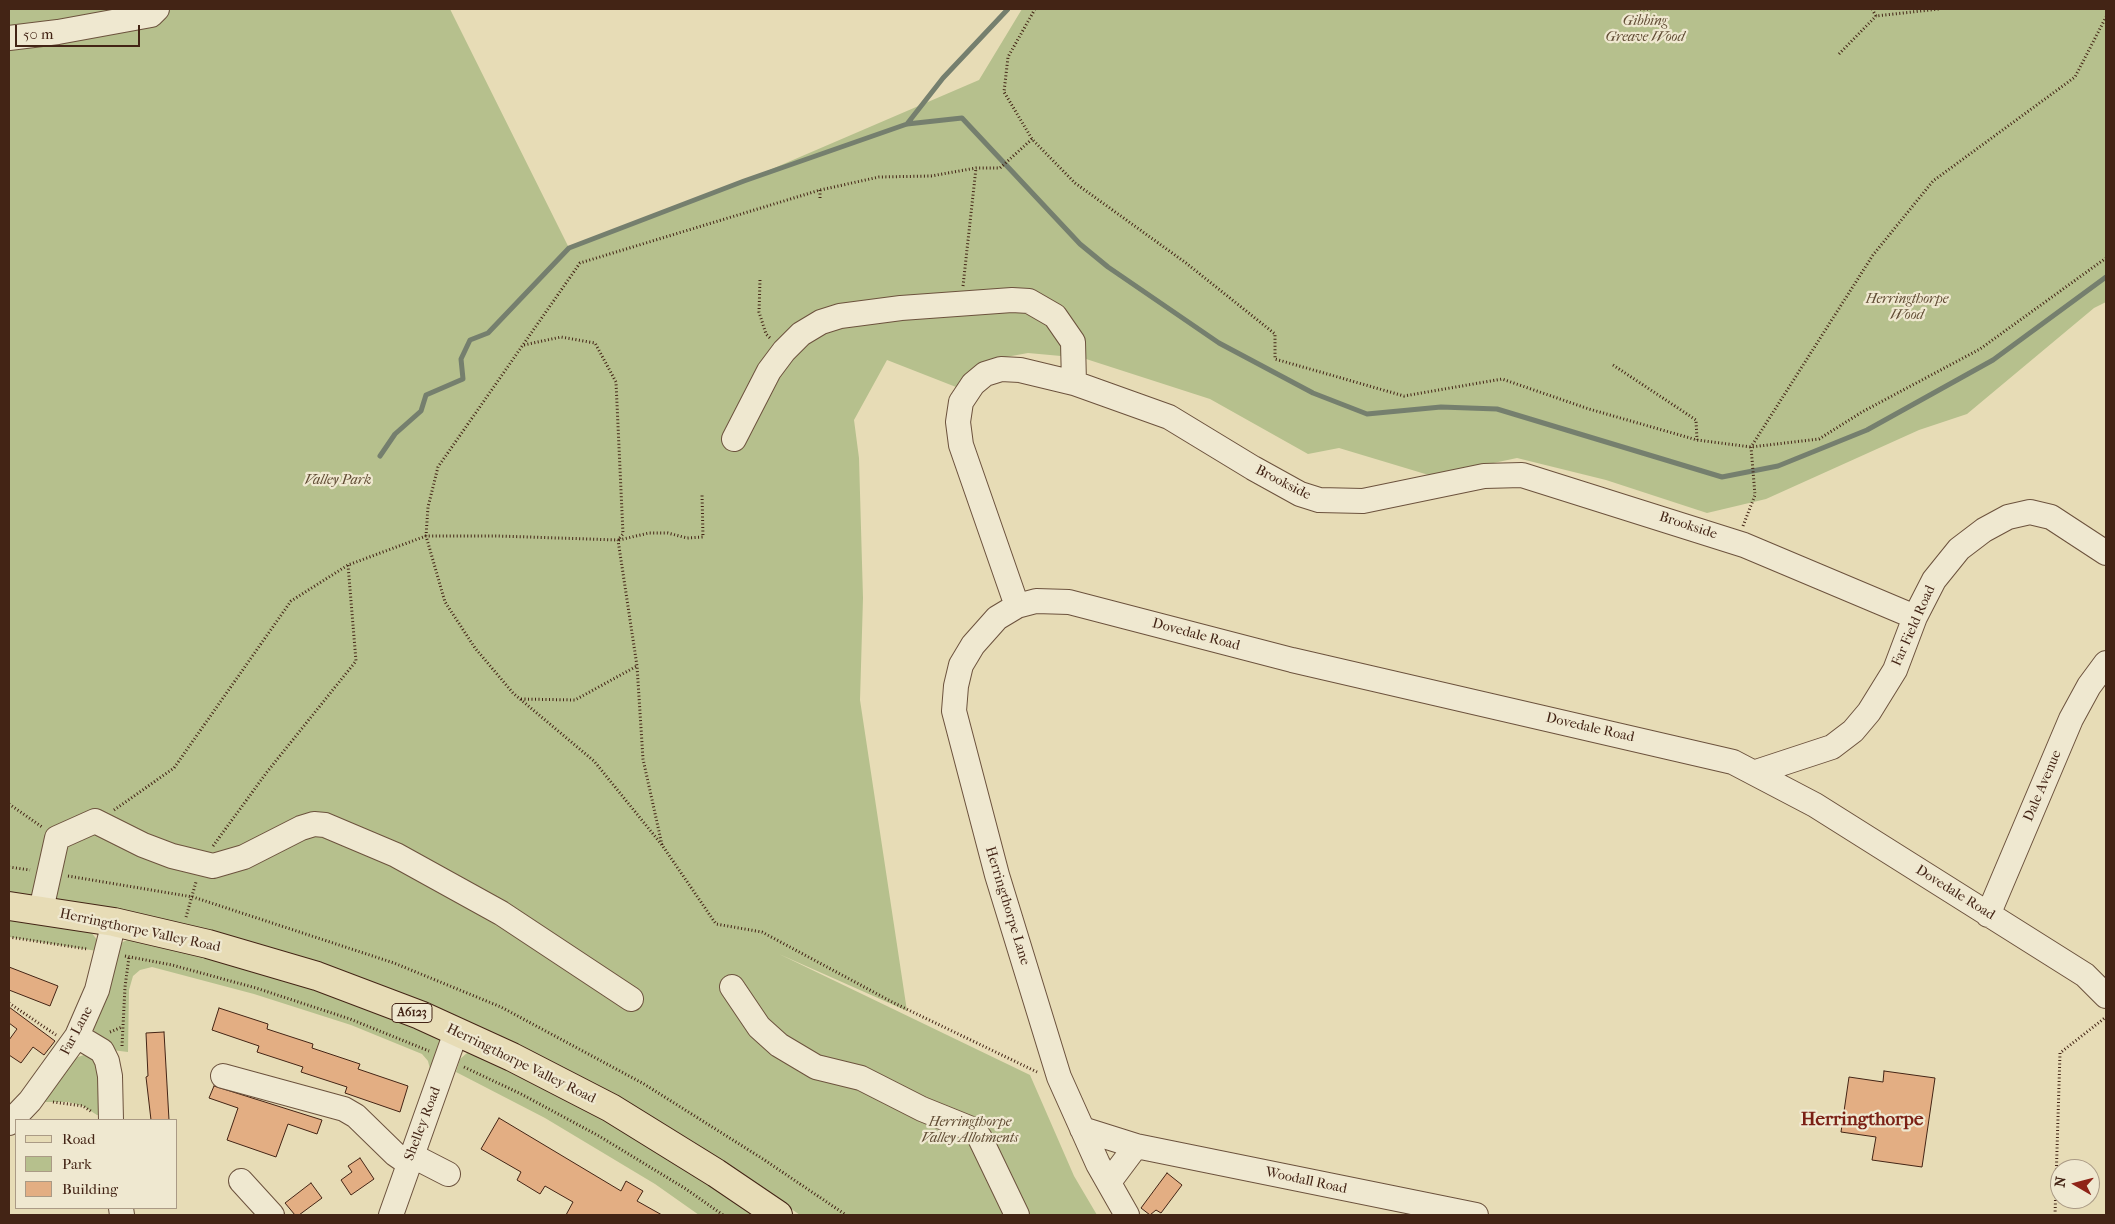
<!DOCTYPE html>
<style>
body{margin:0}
#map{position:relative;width:2115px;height:1224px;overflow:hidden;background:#e7dcb6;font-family:"IM FELL French Canon",serif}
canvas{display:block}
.frame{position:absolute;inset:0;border:10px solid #432415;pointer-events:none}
.legend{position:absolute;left:15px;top:1119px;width:162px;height:90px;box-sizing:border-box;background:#efe8d0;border:1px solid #aa9a85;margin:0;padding:6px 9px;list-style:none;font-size:15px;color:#432415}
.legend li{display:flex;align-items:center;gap:10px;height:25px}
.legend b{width:25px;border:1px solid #aa9a85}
.north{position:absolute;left:2050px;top:1159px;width:50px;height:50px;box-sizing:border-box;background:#efe8d0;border:1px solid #aa9a85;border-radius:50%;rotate:278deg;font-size:14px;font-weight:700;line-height:20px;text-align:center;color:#432415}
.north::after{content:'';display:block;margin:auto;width:18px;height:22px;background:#8f2418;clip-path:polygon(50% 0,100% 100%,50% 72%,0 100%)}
.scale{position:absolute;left:15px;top:25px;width:125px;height:22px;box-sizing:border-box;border:2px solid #432415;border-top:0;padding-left:6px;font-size:15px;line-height:18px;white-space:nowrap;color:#432415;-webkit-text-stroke:4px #efe8d0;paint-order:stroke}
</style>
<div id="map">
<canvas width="2115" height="1224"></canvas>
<div class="frame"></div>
<ul class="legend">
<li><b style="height:6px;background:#e7dcb6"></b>Road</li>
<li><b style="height:14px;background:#b6c08d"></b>Park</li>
<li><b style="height:14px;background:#e3ae83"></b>Building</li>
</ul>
<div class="north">N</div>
<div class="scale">50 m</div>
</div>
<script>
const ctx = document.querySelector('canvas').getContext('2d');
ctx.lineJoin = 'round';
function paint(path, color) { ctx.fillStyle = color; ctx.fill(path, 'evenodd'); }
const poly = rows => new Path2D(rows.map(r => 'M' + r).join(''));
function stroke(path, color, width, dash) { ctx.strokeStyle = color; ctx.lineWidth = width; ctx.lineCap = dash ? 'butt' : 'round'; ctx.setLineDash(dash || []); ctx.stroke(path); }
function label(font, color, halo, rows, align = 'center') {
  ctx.font = font + ' "IM FELL French Canon",serif'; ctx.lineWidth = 4.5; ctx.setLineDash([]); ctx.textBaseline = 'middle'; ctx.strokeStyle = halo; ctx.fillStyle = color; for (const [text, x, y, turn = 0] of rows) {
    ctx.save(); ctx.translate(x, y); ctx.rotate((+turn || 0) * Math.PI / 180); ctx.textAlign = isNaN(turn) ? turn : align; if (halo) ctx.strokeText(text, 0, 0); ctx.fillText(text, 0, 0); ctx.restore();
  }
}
paint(poly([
 [9,9,450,9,569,248,744,181,979,80,1022,9,2106,9,2106,302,2094,308,1967,414,1919,430,1766,499,1707,513,1606,480,1517,458,1432,476,1339,448,1308,454,1210,399,1083,358,1028,353,984,361,956,387,887,360,854,420,859,458,863,598,860,700,907,1011,779,954,1030,1075,1074,1176,1097,1215,800,1215,694,1142,636,1107,517,1045,9,894],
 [9,917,91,932,98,941,97,951,9,937],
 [129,939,147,939,334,992,443,1040,431,1073,428,1061,422,1054,351,1025,254,994,152,967,140,970,133,976,129,990,128,1052,112,1050,95,1034,93,1027,117,951,121,943],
 [476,1052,531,1076,667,1154,762,1215,699,1215,655,1184,545,1118,456,1072,460,1059,467,1053],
 [84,1055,94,1057,100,1064,103,1115,97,1115,83,1106,68,1102,40,1102,72,1059]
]), '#b6c08d');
stroke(poly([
 [907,124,943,78,1008,9],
 [380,456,395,434,421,411,426,395,463,379,461,359,470,340,488,333,569,248,744,181,907,124,962,118,1080,244,1108,267,1219,343,1313,393,1367,414,1441,407,1497,409,1722,477,1778,466,1867,430,1993,360,2106,277]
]), '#757f6e', 5);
const building = poly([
 [9,967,58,986,50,1006,9,990,9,967],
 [9,1007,55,1041,44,1055,33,1047,21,1063,9,1055,9,1040,17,1029,9,1023,9,1007],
 [219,1008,268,1024,267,1029,313,1044,312,1048,360,1064,358,1069,408,1086,400,1112,345,1093,347,1087,301,1072,303,1067,257,1052,259,1046,212,1030,219,1008],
 [164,1032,169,1120,151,1120,146,1077,148,1076,146,1033,164,1032],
 [1884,1071,1935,1078,1922,1167,1872,1160,1876,1137,1841,1132,1849,1077,1883,1082,1884,1071],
 [214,1086,322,1120,317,1134,288,1124,276,1157,227,1140,238,1108,209,1098,214,1086],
 [499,1118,621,1191,626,1181,643,1191,637,1201,662,1215,566,1215,573,1202,545,1186,540,1194,517,1180,521,1172,481,1149,499,1118],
 [360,1158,374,1179,351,1195,341,1180,352,1172,348,1166,360,1158],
 [1167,1173,1182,1185,1161,1213,1156,1210,1150,1215,1141,1208,1167,1173],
 [311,1183,322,1198,299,1215,295,1215,285,1203,311,1183]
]);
paint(building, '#e3ae83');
stroke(building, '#432415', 1);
const minor = poly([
 [9,38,58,32,151,15,157,9],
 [734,439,769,371,784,351,801,334,821,322,840,316,901,308,1012,300,1029,301,1055,316,1073,342,1074,383],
 [1017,606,961,445,958,422,961,402,973,384,985,374,1001,369,1020,370,1074,383,1169,417,1253,468,1300,494,1319,500,1363,501,1484,476,1522,475,1744,545,1915,617],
 [1756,772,1832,747,1853,731,1869,712,1895,670,1915,617,1934,580,1959,549,1984,530,2008,517,2030,512,2051,517,2106,553],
 [41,910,57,838,95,821,143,845,172,856,213,866,244,857,301,828,314,824,325,825,396,855,501,913,631,999],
 [1988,915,2071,719,2089,686,2106,663],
 [732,987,759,1027,779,1045,816,1067,861,1078,922,1109,974,1130,980,1138,1017,1215],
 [77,1036,102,1051,107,1061,110,1076,111,1120],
 [223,1076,344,1109,356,1116,395,1154,408,1163],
 [9,1123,30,1101,77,1036,97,990,114,922],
 [1082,1129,1136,1146,1476,1215],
 [411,1155,448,1174],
 [241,1181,272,1215],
 [1109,1182,1136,1146],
 [121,1208,122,1215],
 [391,1215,456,1032],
 [1127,1215,1098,1164,1059,1077,997,875,954,711,956,686,961,665,973,645,997,618,1017,606,1036,601,1069,602,1292,660,1733,762,1815,805,2085,975,2106,996]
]);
const major = poly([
 [9,906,114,922,208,944,317,976,420,1015,512,1057,611,1108,716,1173,778,1215]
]);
stroke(minor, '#6c523d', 26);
stroke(major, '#432415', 30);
stroke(poly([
 [1035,9,1008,57,1004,92,1032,139,1075,183,1186,263,1275,334,1275,359,1404,396,1502,379,1589,409,1697,440,1751,447,1819,439,1862,412,1980,349,2106,258],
 [1640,9,1651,9],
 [1872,9,1876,16,1939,9],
 [1839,54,1876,16],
 [1032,139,1000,168,976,168,931,176,879,177,820,190,580,263,438,467,428,507,426,536,445,602,475,648,513,693,594,761,662,845,716,924,762,932,894,1003,1037,1072],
 [820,190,820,200],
 [760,280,759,312,766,334,771,339],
 [963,286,976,168],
 [524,345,561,337,595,343,616,382,623,534,618,540],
 [1613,365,1696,420,1697,440],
 [1743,526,1755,495,1751,447,1873,255,1933,181,2075,77,2106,17],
 [619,540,649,533,668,533,687,538,703,537,702,494],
 [521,699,575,700,637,666],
 [9,804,42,827],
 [114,810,174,768,291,601,348,565,426,536,498,536,618,540,637,666,643,759,662,845],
 [213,846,267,772,356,661,348,565],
 [9,867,30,870],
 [68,876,193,897,394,963,501,1007,644,1084,763,1159,846,1215],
 [186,917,196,882],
 [9,937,87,949],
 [125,956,172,965,256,988,350,1019,429,1051],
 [9,1003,56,1035],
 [110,1032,122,1027],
 [122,1046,125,987,129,957],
 [464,1067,521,1094,599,1136,686,1189,723,1215],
 [53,1102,83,1106,92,1112],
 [2055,1215,2060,1053,2106,1017]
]), '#432415', 3, [1, 2.5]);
stroke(minor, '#efe8d0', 24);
stroke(major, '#e7dcb6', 28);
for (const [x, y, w] of [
 [412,1013,40]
]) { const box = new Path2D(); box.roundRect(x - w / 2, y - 9.5, w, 19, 4); ctx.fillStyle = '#efe8d0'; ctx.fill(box); stroke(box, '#432415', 1); }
label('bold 12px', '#432415', null, [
 ["A6123",412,1013]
]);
label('italic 14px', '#604b33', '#efe8d0', [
 ["Gibbing",1645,22],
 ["Greave Wood",1645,38],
 ["Herringthorpe",1907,300],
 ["Wood",1907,316],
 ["Valley Park",338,481],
 ["Herringthorpe",970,1123],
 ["Valley Allotments",970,1139]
]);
label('14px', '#432415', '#efe8d0', [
 ["Brookside",1283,483,27],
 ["Brookside",1688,526,18],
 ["Far Field Road",1914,626,-66],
 ["Dovedale Road",1196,635,15],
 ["Dovedale Road",1590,728,13],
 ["Dale Avenue",2043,786,-67],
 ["Dovedale Road",1955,893,32],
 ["Herringthorpe Lane",1007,906,73],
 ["Herringthorpe Valley Road",140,931,12],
 ["Far Lane",77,1031,-62],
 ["Herringthorpe Valley Road",521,1064,26],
 ["Shelley Road",423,1124,-69],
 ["Woodall Road",1306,1181,12]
]);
label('bold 19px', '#7a1f14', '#efe8d0', [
 ["Herringthorpe",1862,1120]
]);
</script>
